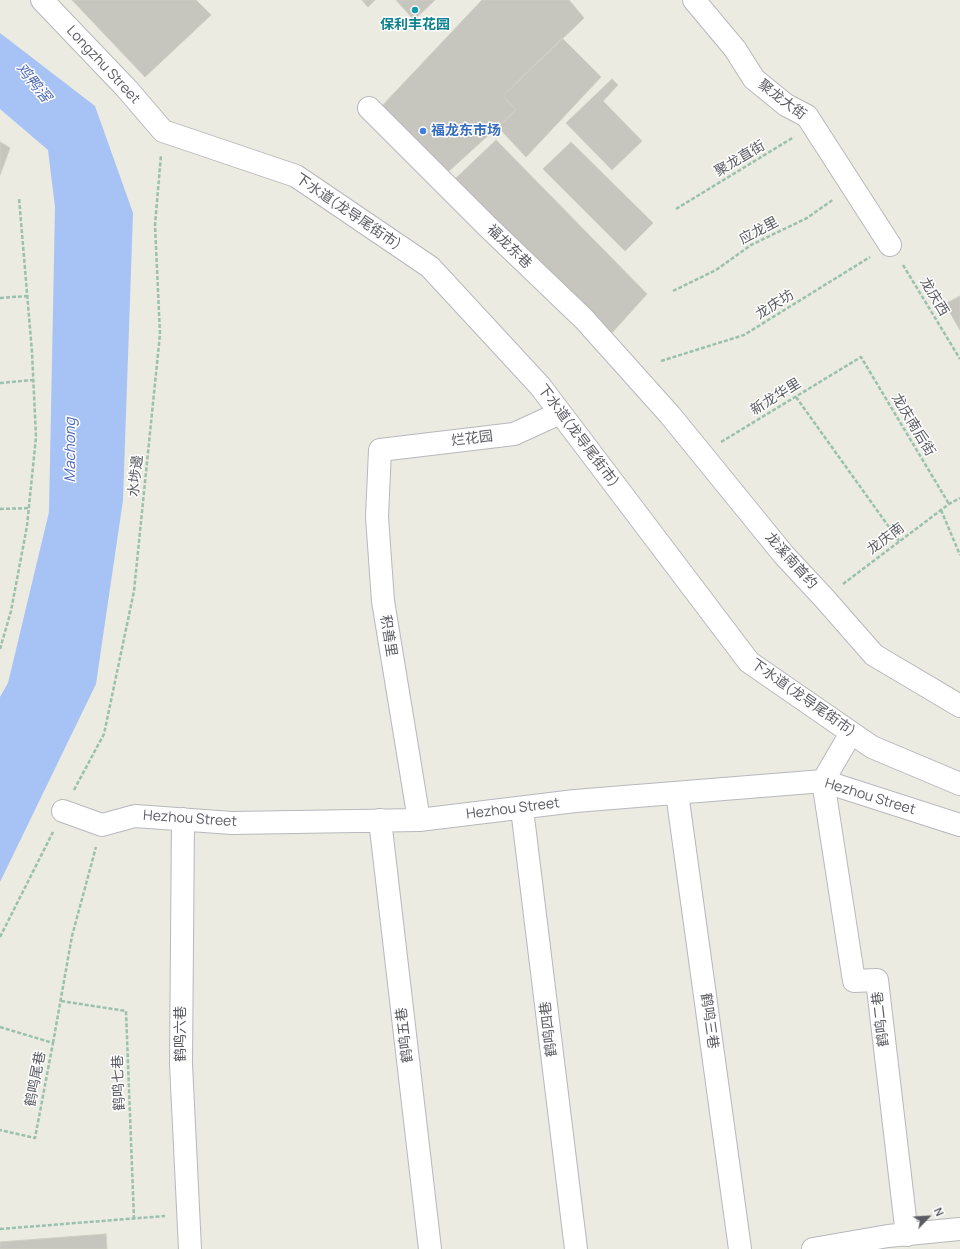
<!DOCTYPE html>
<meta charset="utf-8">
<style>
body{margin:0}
#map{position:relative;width:960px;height:1249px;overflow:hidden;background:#ebebe1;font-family:Manrope,sans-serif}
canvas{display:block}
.north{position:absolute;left:908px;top:1197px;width:40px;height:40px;-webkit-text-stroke:3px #fff;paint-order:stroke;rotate:65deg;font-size:11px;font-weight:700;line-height:16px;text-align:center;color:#5a5b61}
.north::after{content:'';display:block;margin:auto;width:14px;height:18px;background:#5a5b61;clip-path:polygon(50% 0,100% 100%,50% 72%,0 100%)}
</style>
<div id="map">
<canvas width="960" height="1249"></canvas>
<div class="north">N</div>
</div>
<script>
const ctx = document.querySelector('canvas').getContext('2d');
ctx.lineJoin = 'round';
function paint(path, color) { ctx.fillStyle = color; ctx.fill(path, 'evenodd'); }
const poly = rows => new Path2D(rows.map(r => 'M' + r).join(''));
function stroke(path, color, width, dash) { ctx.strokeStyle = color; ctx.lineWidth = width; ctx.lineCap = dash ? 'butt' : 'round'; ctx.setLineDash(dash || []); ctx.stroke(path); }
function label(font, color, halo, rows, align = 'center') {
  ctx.font = font + ' Manrope,"Noto Sans SC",sans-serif'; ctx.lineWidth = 3; ctx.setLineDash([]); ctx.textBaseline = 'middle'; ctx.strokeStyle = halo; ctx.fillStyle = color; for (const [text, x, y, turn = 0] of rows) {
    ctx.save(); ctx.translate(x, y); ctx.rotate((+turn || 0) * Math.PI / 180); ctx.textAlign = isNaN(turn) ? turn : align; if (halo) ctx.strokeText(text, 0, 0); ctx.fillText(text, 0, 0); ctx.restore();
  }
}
paint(poly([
 [0,33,95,106,133,213,123,500,96,684,0,882,0,697,8,683,49,512,55,207,48,150,0,109]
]), '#a7c2f5');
const building = poly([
 [72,0,196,0,211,15,145,77,72,0],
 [362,0,375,0,368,7,362,0],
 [396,0,435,0,414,20,396,0],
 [482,0,569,0,584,18,503,96,516,110,448,172,381,107,482,0],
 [562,38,601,77,526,157,498,127,516,110,503,96,562,38],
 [612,79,618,85,603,101,642,141,612,170,566,123,612,79],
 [496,140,647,294,610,335,453,181,496,140],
 [0,142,10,148,0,175,0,142],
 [571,142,653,223,625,251,543,169,571,142],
 [960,296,960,330,945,304,960,296],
 [106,1234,107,1249,0,1249,0,1242,106,1234]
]);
paint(building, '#c6c5be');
stroke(building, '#cfcec1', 1);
const minor = poly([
 [42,0,127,89,163,131,296,176,430,267,540,386,749,662,872,747,960,784],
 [694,0,735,49,754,79,786,105,807,116,890,245],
 [369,108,488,227,584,319,670,415,784,555,824,598,874,655,960,706],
 [823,781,854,981,877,980,907,1235],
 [823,781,851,733],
 [677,793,740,1249],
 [522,809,576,1249],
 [63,811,102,825,135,816,232,823,419,820,575,801,823,781,960,825],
 [183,819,181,1064,190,1249],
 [380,820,430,1249],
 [419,820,383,601,377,517,380,450,514,434,560,413],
 [813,1249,888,1236,960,1229]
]);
stroke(minor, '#b7b8bd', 24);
stroke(poly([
 [676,209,794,137],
 [903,265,960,359],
 [673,291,716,270,751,245,807,218,834,199],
 [0,298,27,296],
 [661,361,744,335,870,257],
 [0,383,33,380],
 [796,397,899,541],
 [721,442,861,357,949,504],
 [0,509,29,508],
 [941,510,960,555],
 [843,584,949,504,960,498],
 [0,649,11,611,27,526,36,437,32,352,19,198],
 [74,790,104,734,134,591,160,334,155,225,161,155],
 [0,937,53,832],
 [61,1001,126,1011,134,1219],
 [0,1027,53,1043,35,1138,0,1130],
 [53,1043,72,936,96,847],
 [0,1229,165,1216]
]), '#9ac0ae', 2.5, [4, 2]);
stroke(minor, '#fff', 22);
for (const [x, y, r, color] of [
 [415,10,4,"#0f9aa8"],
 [423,131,4,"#3f7fe0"]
]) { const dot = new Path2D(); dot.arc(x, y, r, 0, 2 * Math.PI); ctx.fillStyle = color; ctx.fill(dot); stroke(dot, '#fff', 1.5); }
label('bold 14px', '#0d838f', '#fff', [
 ["保利丰花园",415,25]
]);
label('14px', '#5a5b61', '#fff', [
 ["Longzhu Street",103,65,47],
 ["聚龙大街",782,100,37],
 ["聚龙直街",740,159,-31],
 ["下水道(龙导尾街市)",348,212,34],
 ["应龙里",759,231,-28],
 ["福龙东巷",509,247,44],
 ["龙庆西",934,297,59],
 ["龙庆坊",775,305,-32],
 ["新龙华里",776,397,-32],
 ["龙庆南后街",913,425,59],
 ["下水道(龙导尾街市)",578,436,53],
 ["烂花园",472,439,-7],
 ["水埗邊",136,476,-84],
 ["龙庆南",886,539,-37],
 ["龙溪南首约",791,561,48],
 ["积善里",388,636,81],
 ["下水道(龙导尾街市)",803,698,35],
 ["Hezhou Street",870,797,17],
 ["Hezhou Street",513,809,-7],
 ["Hezhou Street",190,819,4],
 ["鹤鸣二巷",881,1019,-97],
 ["鹤鸣三巷",709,1021,82],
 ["鹤鸣四巷",549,1029,-97],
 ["鹤鸣六巷",181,1034,-90],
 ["鹤鸣五巷",405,1035,-97],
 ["鹤鸣尾巷",36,1079,-79],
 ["鹤鸣七巷",119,1083,-92]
]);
label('bold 14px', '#366cbe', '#fff', [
 ["福龙东市场",431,131]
], 'left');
label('italic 15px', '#4e6ab5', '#fff', [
 ["鸡鸭滘",33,83,51],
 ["Machong",71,450,-90]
]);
</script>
